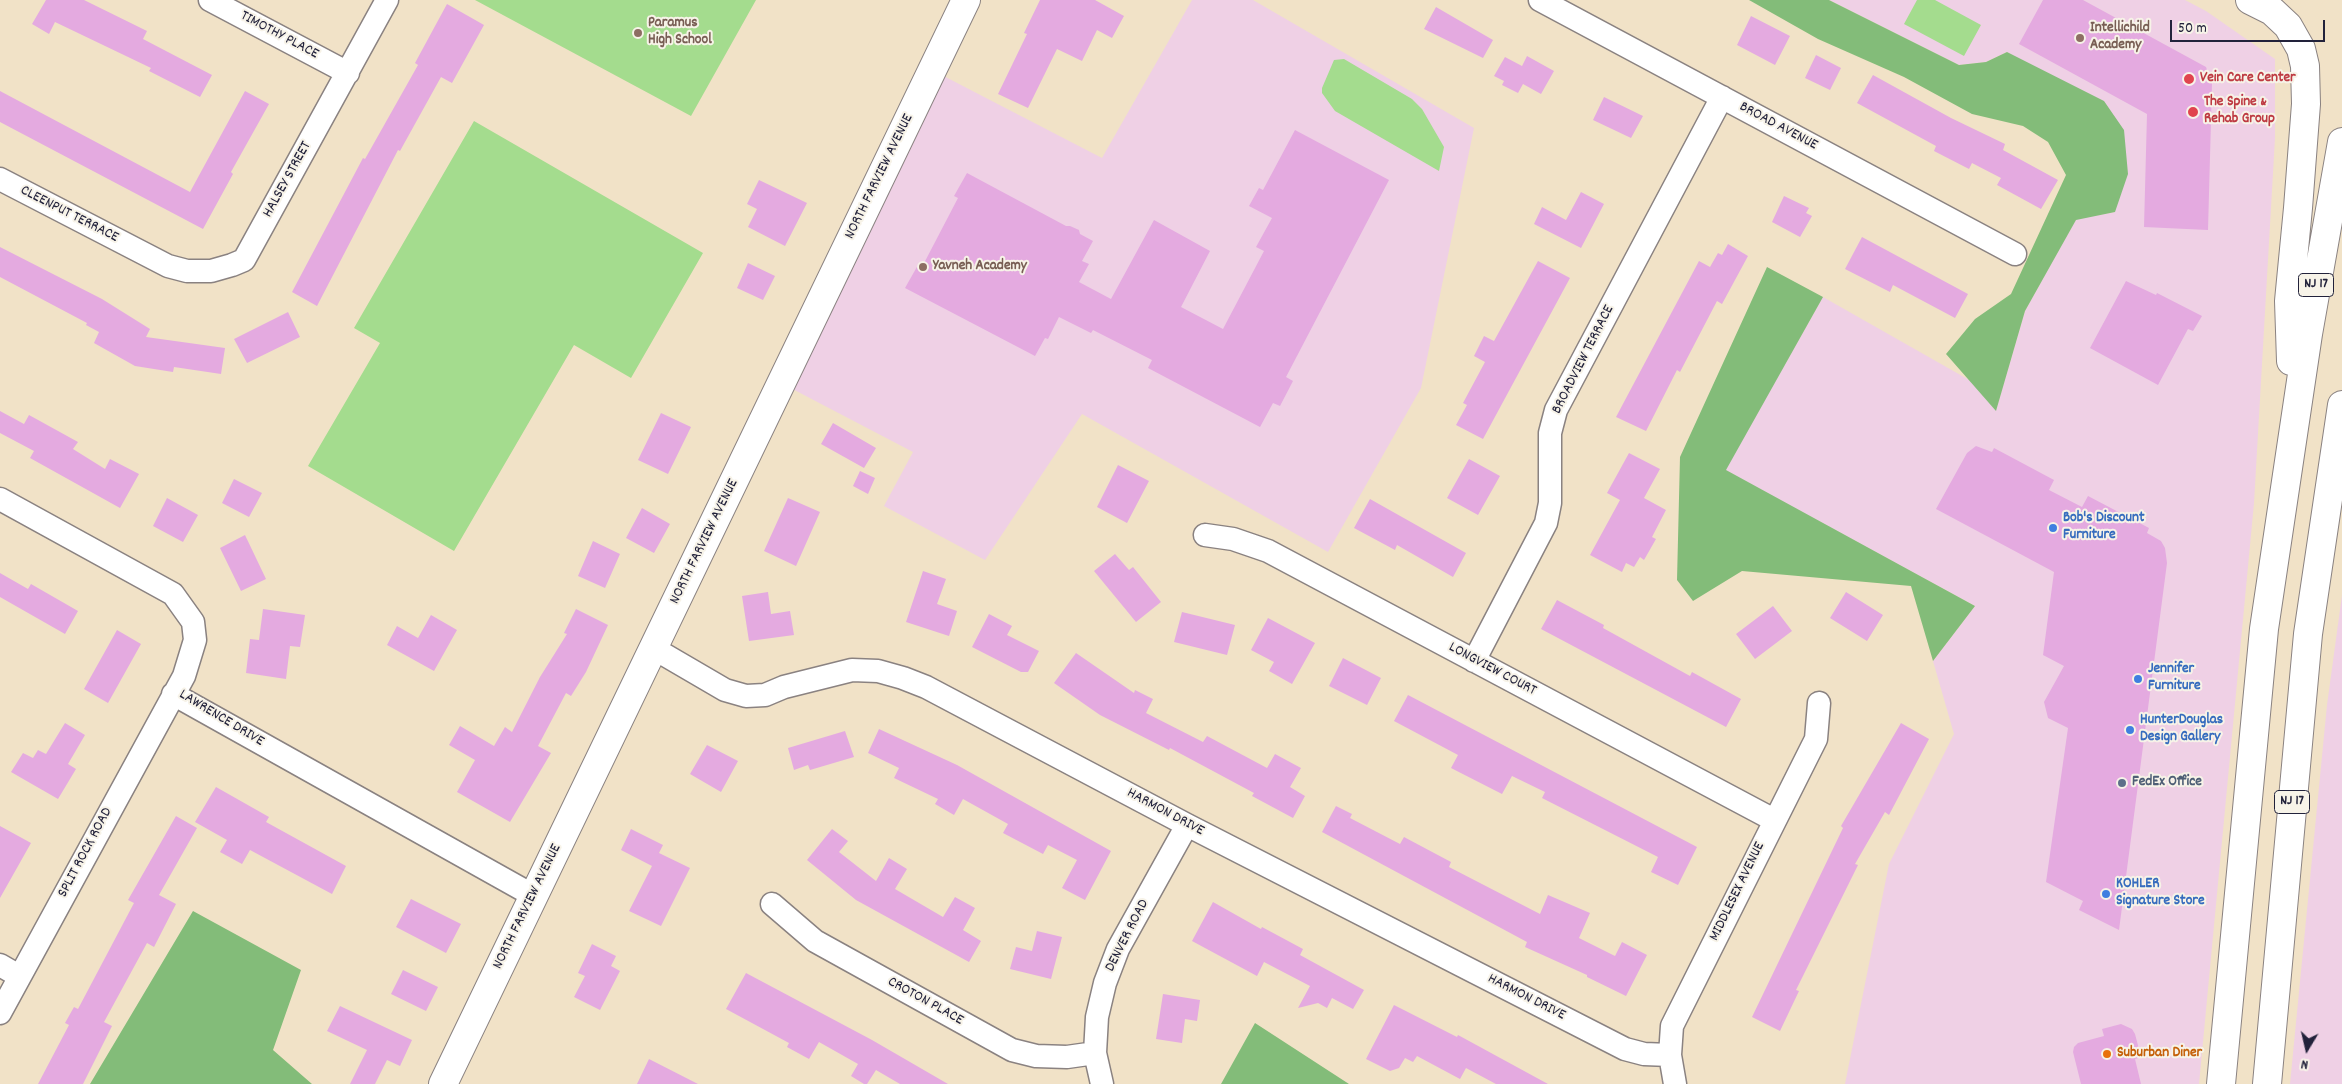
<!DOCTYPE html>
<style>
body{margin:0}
#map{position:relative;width:2342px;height:1084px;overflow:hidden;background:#f1e2c7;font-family:Dekko,sans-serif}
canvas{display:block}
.north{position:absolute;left:2282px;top:1024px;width:50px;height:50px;-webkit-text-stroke:4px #f7f3e8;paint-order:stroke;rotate:189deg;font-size:14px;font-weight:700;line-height:20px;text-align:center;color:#22223b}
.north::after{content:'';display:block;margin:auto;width:18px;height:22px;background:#22223b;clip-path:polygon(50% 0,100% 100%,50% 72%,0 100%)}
.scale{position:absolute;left:2170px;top:20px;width:155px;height:22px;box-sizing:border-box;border:2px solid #22223b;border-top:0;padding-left:6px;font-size:15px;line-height:18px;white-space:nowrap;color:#22223b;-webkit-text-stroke:4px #f7f3e8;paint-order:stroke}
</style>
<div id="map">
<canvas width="2342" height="1084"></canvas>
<div class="north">N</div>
<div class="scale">50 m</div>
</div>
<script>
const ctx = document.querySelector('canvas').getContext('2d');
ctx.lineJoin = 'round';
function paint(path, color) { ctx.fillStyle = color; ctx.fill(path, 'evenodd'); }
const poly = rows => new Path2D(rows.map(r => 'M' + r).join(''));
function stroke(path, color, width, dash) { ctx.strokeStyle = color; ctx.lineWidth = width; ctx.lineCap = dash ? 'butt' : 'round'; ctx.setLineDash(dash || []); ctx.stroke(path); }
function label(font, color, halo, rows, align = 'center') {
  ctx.font = font + ' Dekko,sans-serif'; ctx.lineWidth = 4; ctx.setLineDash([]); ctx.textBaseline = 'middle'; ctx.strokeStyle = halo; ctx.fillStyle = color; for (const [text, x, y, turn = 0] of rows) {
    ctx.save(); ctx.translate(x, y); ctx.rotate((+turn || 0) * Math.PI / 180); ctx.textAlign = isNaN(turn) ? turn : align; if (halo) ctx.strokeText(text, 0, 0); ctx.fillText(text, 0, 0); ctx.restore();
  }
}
paint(poly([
 [1192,0,1253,0,1474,128,1421,388,1328,552,1082,414,985,560,884,506,913,452,781,383,932,70,1102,158],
 [1829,0,2185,0,2206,11,2275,59,2275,138,2254,503,2199,1084,1845,1084,1889,864,1954,734,1933,661,1975,606,1725,470,1823,297,1971,381,1996,410,2025,311,2076,219,2115,212,2007,52,1986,62,1959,65],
 [2342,595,2342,1084,2290,1084,2327,705]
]), '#efd0e5');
paint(poly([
 [475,0,756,0,691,116],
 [1917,0,1935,0,1981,25,1964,56,1904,24],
 [1344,59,1412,99,1422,109,1444,147,1439,171,1335,111,1322,93,1322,88,1334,60],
 [474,121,703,253,631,378,574,345,454,551,308,466,380,343,354,328]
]), '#a4dc8e');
paint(poly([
 [1749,0,1829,0,1959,65,1986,62,2007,52,2104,101,2124,130,2128,174,2115,212,2076,220,2025,311,1996,411,1946,354,1975,319,2011,294,2066,175,2048,142,2023,126,1972,114,1904,77,1818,39],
 [1767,267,1823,297,1726,470,1975,606,1933,661,1911,586,1742,571,1693,601,1677,580,1680,457],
 [193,911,301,970,273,1050,312,1084,90,1084],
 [1255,1023,1349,1084,1221,1084]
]), '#83bc79');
paint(poly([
 [46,0,84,0,147,31,143,39,212,75,200,97,149,71,151,68,55,22,49,34,32,24],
 [1040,0,1095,0,1124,16,1112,38,1097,30,1082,61,1057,49,1028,108,998,94,1027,34,1024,33],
 [2043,0,2083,0,2206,67,2212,84,2208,230,2144,227,2147,114,2019,44],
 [447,4,484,25,452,83,441,77,400,151,398,150,317,306,292,292,363,158,365,159,418,65,415,63],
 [1436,7,1493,40,1483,58,1424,29],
 [1751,16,1790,36,1775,65,1737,45],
 [1816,55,1841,68,1830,90,1805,78],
 [1527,56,1554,71,1541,94,1523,84,1518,93,1502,85,1504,81,1494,76,1505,57,1522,66],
 [1873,75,1951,118,2005,144,2003,150,2058,180,2041,209,1997,185,2001,178,1972,163,1969,169,1934,151,1936,146,1857,103],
 [0,91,190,192,245,91,269,104,231,172,233,174,203,229,0,122],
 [1604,97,1643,116,1631,138,1593,120],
 [1295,130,1389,180,1286,377,1293,381,1280,406,1273,403,1260,427,1148,368,1152,360,1093,330,1091,333,1059,317,1048,339,1045,338,1035,356,905,288,918,265,922,267,958,198,954,196,967,173,1066,226,1070,226,1079,230,1080,234,1093,241,1082,261,1089,264,1079,282,1111,299,1154,220,1210,251,1181,307,1223,329,1264,251,1256,247,1272,218,1249,206,1259,188,1263,190],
 [759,180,807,203,785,246,748,227,757,209,747,204],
 [1581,192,1604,204,1581,248,1534,224,1542,207,1566,220],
 [1784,196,1809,208,1806,213,1812,216,1800,237,1772,222],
 [1862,237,1968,294,1955,318,1893,285,1890,292,1845,269],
 [1728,244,1748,256,1722,304,1717,301,1680,372,1677,370,1646,431,1616,417,1699,261,1710,267,1718,253,1722,255],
 [0,247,102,299,150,329,146,337,225,348,221,374,174,367,173,372,135,366,94,343,99,332,86,325,87,323,0,277],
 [1538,261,1570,278,1483,439,1456,425,1467,405,1463,403,1485,362,1474,356,1484,336,1494,341],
 [748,263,775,276,763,300,737,288],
 [2126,281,2156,295,2157,293,2202,316,2193,331,2188,329,2158,385,2090,348],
 [288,312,300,337,247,363,234,339],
 [0,411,24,424,29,415,78,442,73,449,105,469,110,459,139,474,120,508,30,458,34,451,0,433],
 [661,413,691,427,668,474,638,460],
 [833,423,876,448,864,468,821,444],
 [1976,446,1992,452,1994,448,2054,480,2049,490,2082,507,2088,496,2149,528,2147,533,2161,541,2165,548,2167,563,2119,930,2079,910,2083,901,2046,882,2068,728,2048,718,2044,702,2064,666,2043,655,2054,572,1936,509,1967,453],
 [1629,453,1660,469,1644,498,1666,510,1652,537,1656,539,1644,560,1640,557,1634,567,1626,563,1622,572,1590,555,1620,500,1607,493],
 [1469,459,1500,476,1478,515,1447,498],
 [1118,465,1149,481,1127,523,1097,507],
 [860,471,875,478,868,494,853,486],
 [234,479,262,493,249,517,222,503],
 [167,498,198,515,183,542,153,526],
 [788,498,820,512,796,566,764,551],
 [1370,499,1466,553,1453,577,1397,545,1395,550,1354,528],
 [642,508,670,524,654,553,626,538],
 [245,535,266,579,241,591,220,548],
 [593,541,620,554,605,588,578,576],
 [1115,554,1129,570,1133,567,1161,602,1136,622,1094,571],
 [923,571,946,579,937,604,957,611,949,636,906,622],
 [0,573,28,589,31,584,78,611,65,634,0,597],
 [768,592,771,614,790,611,794,635,749,641,742,596],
 [1846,592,1883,615,1867,641,1830,618],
 [1557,600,1604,625,1603,628,1690,676,1692,672,1741,699,1726,727,1541,629],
 [1773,606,1792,631,1755,659,1736,634],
 [263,609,305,615,300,647,290,646,286,679,246,673,250,639,259,640],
 [576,609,608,625,586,672,571,696,566,693,538,746,551,753,510,822,457,792,475,760,449,745,460,726,494,746,505,727,512,732,540,677,567,634,564,633],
 [1182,612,1235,625,1227,655,1174,642],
 [989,614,1012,626,1007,635,1039,651,1028,672,1021,672,972,647],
 [431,615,457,630,434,671,387,645,397,626,418,638],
 [1268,618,1315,643,1292,684,1269,671,1274,662,1251,650],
 [117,630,141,644,108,703,84,689],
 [1076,653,1134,693,1135,690,1153,699,1146,713,1203,742,1207,736,1267,768,1275,754,1301,768,1290,787,1305,796,1293,818,1252,796,1254,793,1170,748,1169,750,1100,715,1054,683],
 [1343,658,1381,678,1367,705,1329,686],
 [1408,695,1697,847,1678,885,1651,872,1658,857,1542,798,1545,792,1512,776,1502,794,1451,768,1458,755,1394,721],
 [65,723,85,735,68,764,76,769,58,799,11,772,23,753,33,758,38,750,46,754],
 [1901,723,1929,739,1889,815,1885,812,1855,864,1858,865,1796,990,1799,991,1780,1031,1752,1017,1843,828,1841,826],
 [879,729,957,765,1111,851,1085,900,1062,888,1077,860,1048,845,1043,854,1003,833,1008,824,963,799,954,815,935,804,938,799,894,778,899,768,868,753],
 [845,731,854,757,810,770,808,765,794,770,788,748],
 [707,745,738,761,721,792,690,774],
 [216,787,269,817,266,822,346,866,332,894,250,850,242,864,220,852,227,840,195,822],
 [1336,806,1352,814,1350,818,1400,844,1404,837,1451,862,1449,867,1540,914,1548,895,1590,913,1579,938,1615,956,1622,942,1647,955,1626,996,1587,977,1587,975,1525,947,1527,942,1322,832],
 [176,816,197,828,159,895,176,904,154,947,147,943,104,1022,112,1026,83,1084,38,1084,69,1025,65,1023,74,1007,78,1009,134,903,128,900],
 [0,826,31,843,0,898],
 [631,829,663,845,659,853,690,868,661,926,629,911,652,866,621,850],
 [832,829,848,841,839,852,876,881,889,858,907,869,895,889,943,917,955,897,975,908,963,930,981,941,969,962,856,900,807,860],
 [411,899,461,924,446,953,396,927],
 [1213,902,1261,929,1262,927,1303,949,1300,955,1364,990,1353,1009,1332,998,1327,1008,1318,1003,1298,1008,1310,986,1264,962,1257,976,1192,941],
 [1037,931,1062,937,1051,979,1010,969,1016,947,1032,951],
 [592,944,616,956,611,966,620,971,600,1010,574,997,585,976,578,973],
 [403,970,438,987,426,1011,391,994],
 [746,973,872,1040,948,1084,900,1084,876,1070,867,1084,864,1084,851,1076,858,1064,819,1042,809,1059,787,1047,789,1043,726,1009],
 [1163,994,1200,1000,1197,1021,1185,1019,1182,1043,1156,1039],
 [1394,1005,1457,1037,1458,1035,1548,1084,1496,1084,1466,1068,1460,1079,1417,1056,1413,1062,1405,1058,1399,1068,1390,1071,1366,1059],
 [340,1006,412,1040,400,1066,387,1060,375,1084,350,1084,367,1050,327,1031],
 [2121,1024,2132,1029,2135,1034,2141,1057,2135,1059,2141,1084,2081,1084,2073,1052,2074,1047,2078,1043,2104,1036,2102,1029],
 [649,1059,698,1084,637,1084]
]), '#e4aae0');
const minor = poly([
 [210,0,348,73],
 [1540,0,2015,254],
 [0,179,168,266,187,271,211,271,232,265,244,260,387,0],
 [0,499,173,594,193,622,195,640,184,676,0,1013],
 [1205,535,1233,539,1268,551,1774,820],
 [653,648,725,690,746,696,765,695,784,687,852,670,878,671,903,678,926,687,1187,825,1625,1049,1644,1054,1670,1055],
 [1474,661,1546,523,1550,503,1550,433,1556,410,1722,97],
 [173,694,534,896],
 [772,904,815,941,1012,1050,1036,1056,1067,1057,1095,1053],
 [0,965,19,976],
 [1102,1084,1095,1053,1097,1017,1105,983,1118,949,1187,825],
 [1675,1084,1670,1055,1672,1026,1816,739,1819,703]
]);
const tertiary = poly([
 [443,1084,966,0]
]);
const trunk = poly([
 [2250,0,2272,11,2288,26,2301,49,2305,66,2306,104,2298,208,2289,301,2291,361],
 [2221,1084,2264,629,2308,334,2342,142],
 [2267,1084,2308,634,2342,405]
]);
stroke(minor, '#8a8281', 25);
stroke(tertiary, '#8a8281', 30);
stroke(trunk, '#8a8281', 30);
stroke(minor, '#fff', 22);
stroke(tertiary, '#fff', 28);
stroke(trunk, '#fff', 28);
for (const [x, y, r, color] of [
 [638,33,5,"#8d6e63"],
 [2080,38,5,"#8d6e63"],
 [2189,79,6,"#e0444e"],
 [2193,112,6,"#e0444e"],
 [923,267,5,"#8d6e63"],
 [2053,528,5,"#3f7fe0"],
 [2138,679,5,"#3f7fe0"],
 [2130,730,5,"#3f7fe0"],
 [2122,783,5,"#5c6f8a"],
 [2106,894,5,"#3f7fe0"],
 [2107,1054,5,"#e8710a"]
]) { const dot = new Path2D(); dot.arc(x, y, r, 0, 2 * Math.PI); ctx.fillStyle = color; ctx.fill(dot); stroke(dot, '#f7f3e8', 2); }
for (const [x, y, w] of [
 [2316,285,35],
 [2292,802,35]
]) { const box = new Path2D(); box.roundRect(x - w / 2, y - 11.5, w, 23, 4); ctx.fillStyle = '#f7f3e8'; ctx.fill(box); stroke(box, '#22223b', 1); }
label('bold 14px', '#22223b', null, [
 ["NJ 17",2316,285],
 ["NJ 17",2292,802]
]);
label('bold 15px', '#785e54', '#f7f3e8', [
 ["Paramus",648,24],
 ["High School",648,41],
 ["Intellichild",2090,29],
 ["Academy",2090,46],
 ["Yavneh Academy",933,267]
], 'left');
label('15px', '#22223b', '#f7f3e8', [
 ["TIMOTHY PLACE",279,36,28],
 ["BROAD AVENUE",1778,127,28],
 ["NORTH FARVIEW AVENUE",880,177,-64],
 ["HALSEY STREET",288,180,-61],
 ["CLEENPUT TERRACE",69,215,27],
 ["BROADVIEW TERRACE",1584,360,-63],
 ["NORTH FARVIEW AVENUE",705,542,-64],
 ["LONGVIEW COURT",1492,670,28],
 ["LAWRENCE DRIVE",221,719,31],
 ["HARMON DRIVE",1165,813,28],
 ["SPLIT ROCK ROAD",86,853,-62],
 ["MIDDLESEX AVENUE",1738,892,-64],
 ["NORTH FARVIEW AVENUE",528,907,-64],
 ["DENVER ROAD",1128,936,-63],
 ["HARMON DRIVE",1526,998,27],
 ["CROTON PLACE",925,1002,29]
]);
label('bold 15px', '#be3a42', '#f7f3e8', [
 ["Vein Care Center",2200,79],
 ["The Spine &",2204,103],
 ["Rehab Group",2204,120]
], 'left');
label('bold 15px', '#366cbe', '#f7f3e8', [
 ["Bob's Discount",2063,519],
 ["Furniture",2063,536],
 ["Jennifer",2148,670],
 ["Furniture",2148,687],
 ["HunterDouglas",2140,721],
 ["Design Gallery",2140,738],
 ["KOHLER",2116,885],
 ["Signature Store",2116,902]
], 'left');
label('bold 15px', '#4e5e75', '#f7f3e8', [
 ["FedEx Office",2132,783]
], 'left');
label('bold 15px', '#c56008', '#f7f3e8', [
 ["Suburban Diner",2117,1054]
], 'left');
</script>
